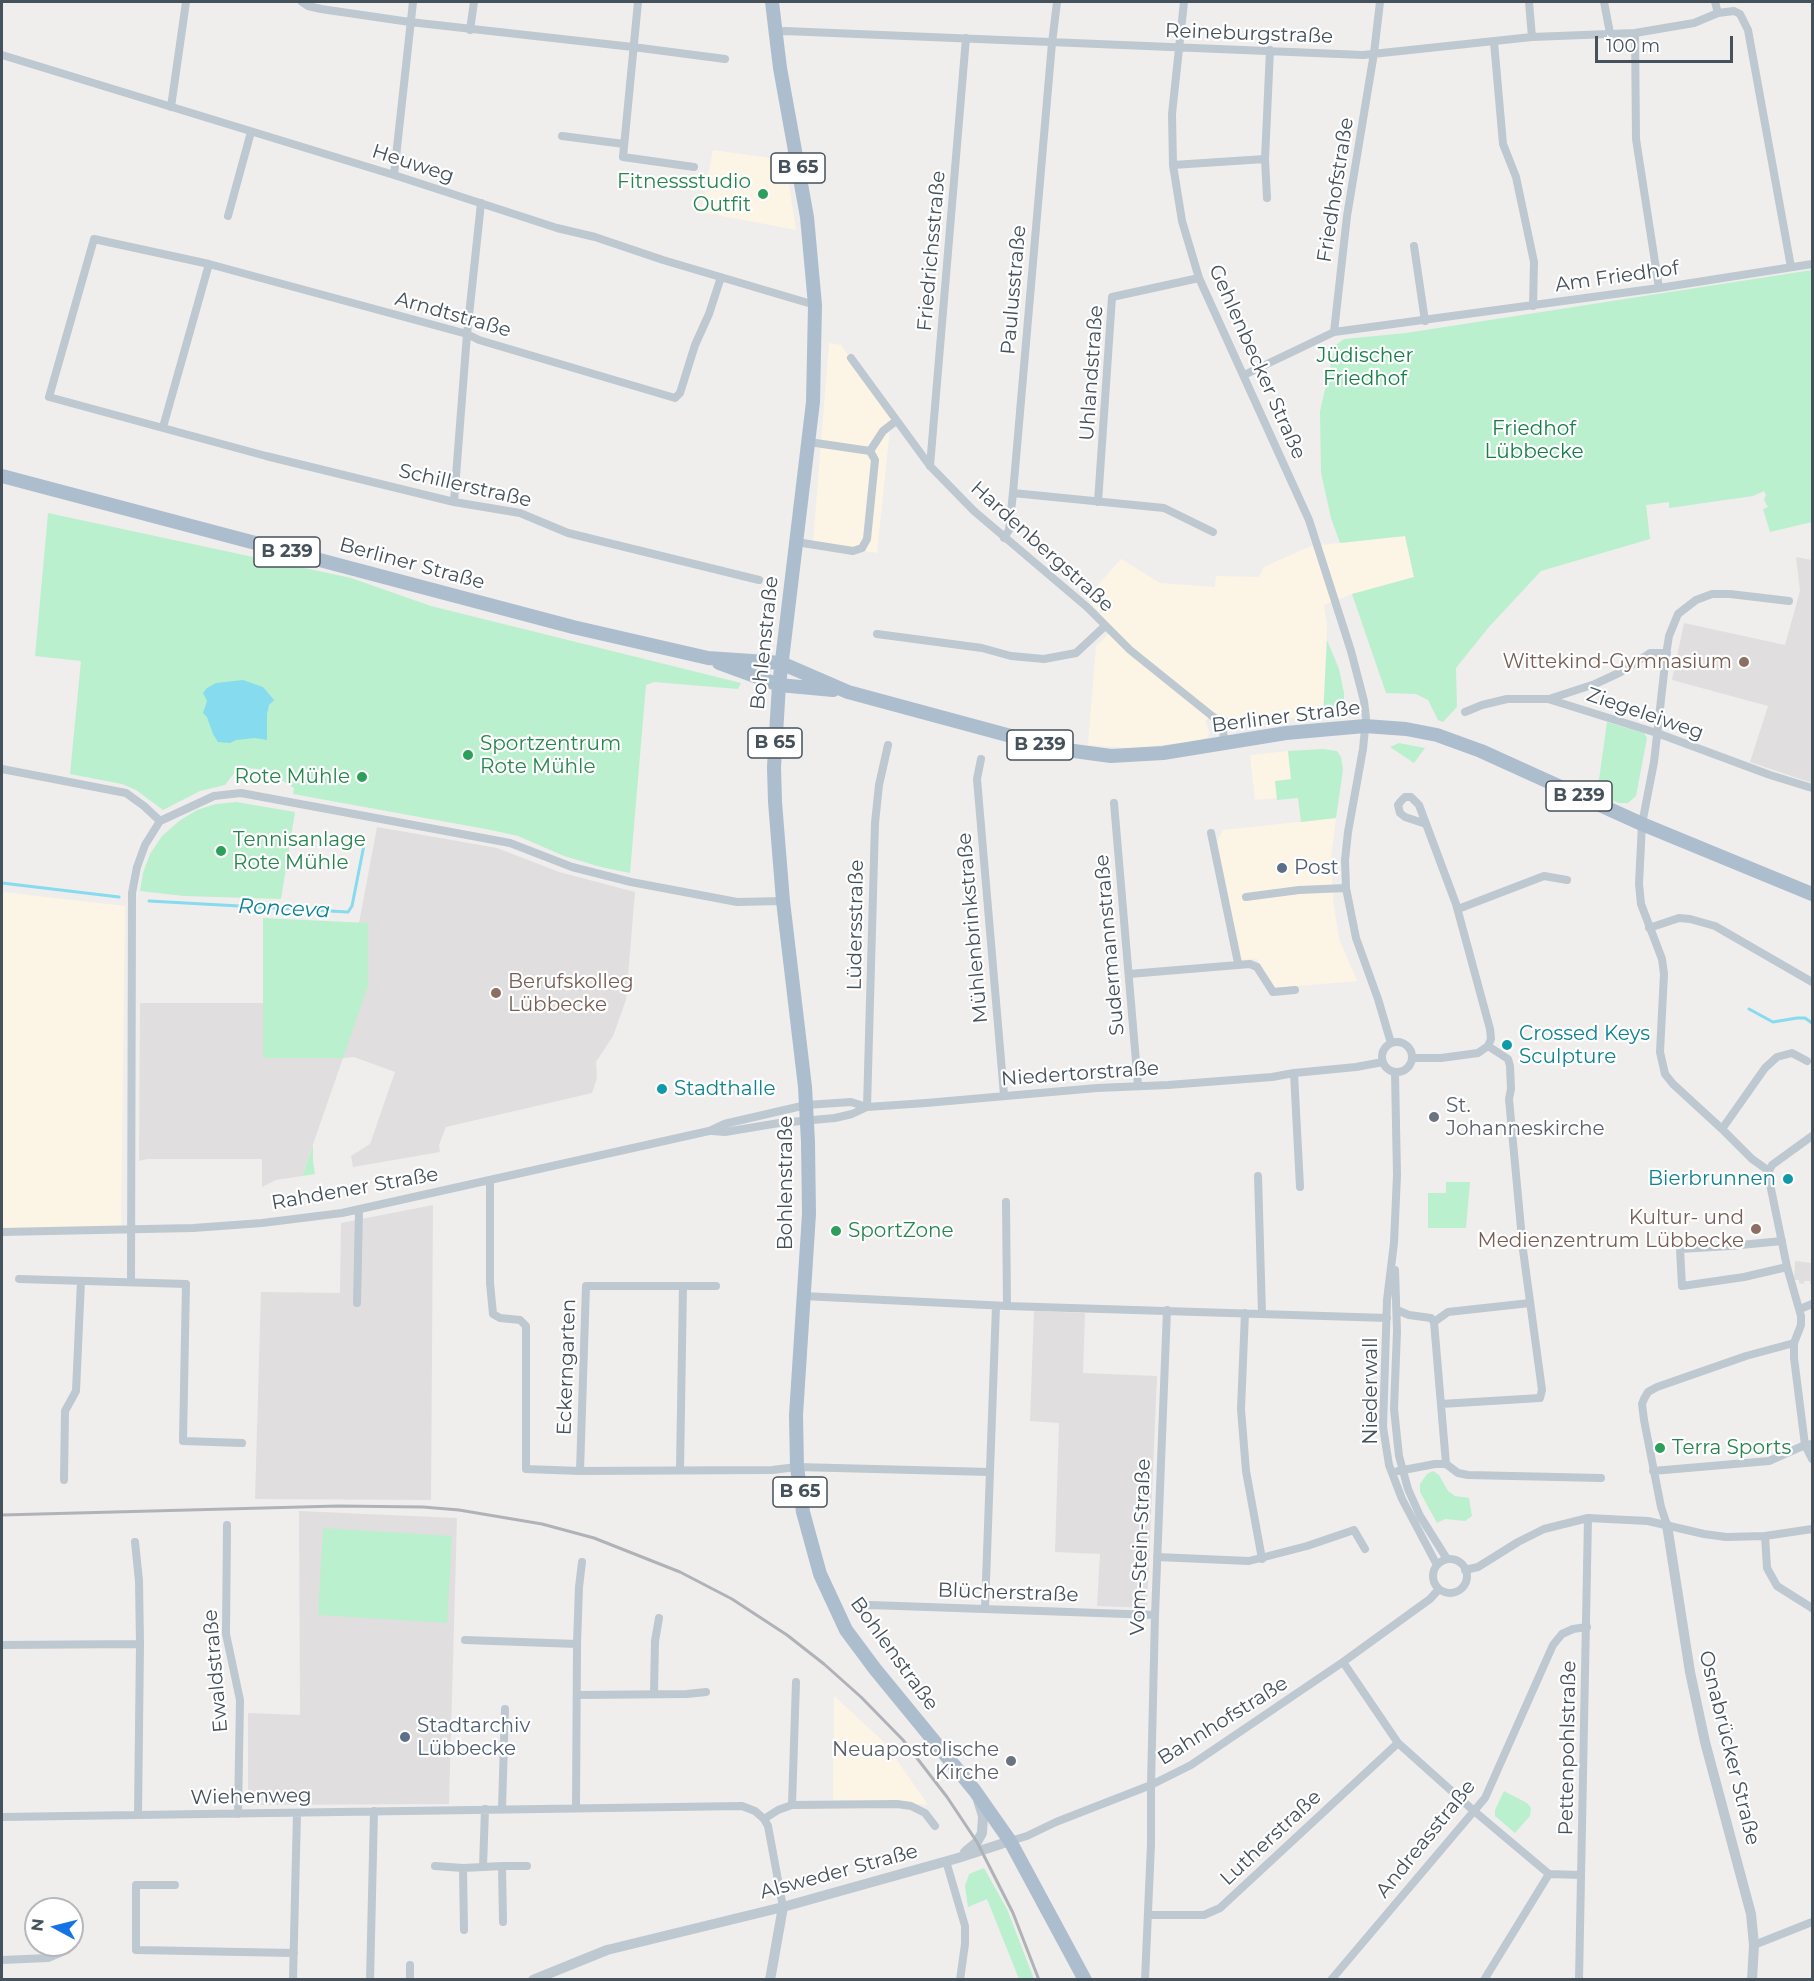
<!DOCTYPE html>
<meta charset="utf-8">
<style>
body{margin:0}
#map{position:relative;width:1814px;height:1981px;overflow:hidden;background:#f0eded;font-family:Montserrat,sans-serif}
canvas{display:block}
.frame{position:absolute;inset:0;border:3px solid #45515b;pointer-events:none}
.north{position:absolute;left:24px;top:1897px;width:60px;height:60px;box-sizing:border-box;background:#fff;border:2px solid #b5b9bd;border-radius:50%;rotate:277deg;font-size:16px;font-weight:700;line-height:24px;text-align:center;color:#45515b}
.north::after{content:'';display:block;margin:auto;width:21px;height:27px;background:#1474e4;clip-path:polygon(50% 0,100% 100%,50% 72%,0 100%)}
.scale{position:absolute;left:1595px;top:36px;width:138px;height:27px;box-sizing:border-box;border:3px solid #45515b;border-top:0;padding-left:8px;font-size:18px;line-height:21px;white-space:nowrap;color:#45515b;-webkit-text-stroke:4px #fff;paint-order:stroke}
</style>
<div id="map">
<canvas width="1814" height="1981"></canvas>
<div class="frame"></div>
<div class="north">N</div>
<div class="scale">100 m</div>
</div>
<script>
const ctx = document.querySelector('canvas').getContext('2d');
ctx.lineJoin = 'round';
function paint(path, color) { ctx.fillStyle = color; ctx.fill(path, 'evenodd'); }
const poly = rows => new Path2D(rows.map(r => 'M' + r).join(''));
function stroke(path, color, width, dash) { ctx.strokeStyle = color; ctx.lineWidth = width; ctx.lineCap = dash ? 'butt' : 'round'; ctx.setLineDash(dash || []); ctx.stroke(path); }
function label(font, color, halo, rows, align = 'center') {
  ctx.font = font + ' Montserrat,sans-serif'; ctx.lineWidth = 4.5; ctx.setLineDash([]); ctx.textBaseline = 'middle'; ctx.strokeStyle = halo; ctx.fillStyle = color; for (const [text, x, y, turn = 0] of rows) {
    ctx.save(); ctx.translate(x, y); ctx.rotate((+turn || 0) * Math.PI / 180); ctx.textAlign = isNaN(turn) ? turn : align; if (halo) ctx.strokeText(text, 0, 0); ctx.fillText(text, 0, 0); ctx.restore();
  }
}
paint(poly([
 [713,150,785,160,796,230,701,212],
 [829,343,841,345,891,418,877,553,813,543],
 [1405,536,1414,577,1352,594,1324,605,1327,626,1323,717,1291,718,1243,724,1215,712,1205,721,1209,731,1208,737,1200,741,1131,748,1088,745,1096,646,1114,629,1086,598,1121,559,1160,583,1215,587,1216,576,1259,577,1264,567,1311,546],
 [1288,751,1291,780,1275,781,1277,798,1255,800,1250,755],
 [1336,818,1331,859,1333,900,1339,939,1357,981,1274,988,1257,959,1241,960,1217,841,1223,830],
 [2,892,125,906,121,1228,2,1228],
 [834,1696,885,1743,928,1805,873,1801,833,1800]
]), '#fcf5e5');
paint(poly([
 [1796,557,1812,560,1812,783,1750,762,1768,706,1672,680,1684,623,1785,645,1800,591],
 [377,827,497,848,559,872,635,892,626,1000,613,1036,596,1062,597,1078,592,1093,446,1127,439,1145,440,1152,353,1167,351,1156,370,1144,395,1072,354,1057,343,1058,302,1176,276,1180,262,1187,262,1159,147,1159,139,1161,140,1003,263,1003,263,1058,368,924,359,923],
 [433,1205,431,1500,255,1499,261,1292,340,1293,341,1223],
 [1795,1261,1812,1263,1812,1285,1810,1284,1810,1281,1804,1281,1804,1284,1799,1283,1799,1280,1794,1280],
 [1034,1311,1085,1313,1083,1373,1157,1376,1147,1608,1097,1606,1100,1554,1055,1552,1059,1423,1030,1421],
 [299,1511,457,1518,449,1804,248,1805,248,1713,300,1715]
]), '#e1dedf');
paint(poly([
 [1812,270,1812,522,1770,532,1763,509,1768,507,1764,500,1766,495,1764,491,1753,496,1669,508,1669,502,1646,505,1650,539,1541,571,1488,628,1456,668,1457,707,1443,722,1438,720,1428,700,1416,694,1386,693,1352,594,1414,577,1405,536,1340,543,1331,518,1321,473,1320,411,1335,346,1344,339,1406,333],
 [48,513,351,578,431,606,741,683,738,689,654,682,646,685,630,873,601,867,564,856,518,836,491,830,293,794,294,788,266,770,239,767,225,785,200,791,163,810,136,790,122,784,70,774,81,661,35,656],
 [1327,640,1339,669,1344,693,1344,704,1338,712,1323,717],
 [1607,722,1644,733,1647,738,1636,796,1628,803,1619,803,1597,794],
 [1399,743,1425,748,1414,763,1390,747],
 [1323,749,1337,751,1341,757,1343,770,1336,818,1301,822,1298,798,1277,800,1275,781,1291,779,1288,751],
 [236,802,295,812,281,899,184,896,140,891,143,873,150,854,162,836,179,821,197,810,216,804],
 [263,918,368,923,368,986,343,1058,263,1058],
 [313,1145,313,1161,315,1174,302,1176],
 [1446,1182,1470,1182,1466,1228,1428,1228,1428,1193,1446,1193],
 [1433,1471,1439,1475,1448,1491,1455,1496,1469,1498,1472,1516,1465,1521,1445,1519,1437,1523,1420,1492,1420,1484,1427,1474],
 [323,1528,452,1536,447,1623,318,1615],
 [1504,1791,1527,1803,1531,1808,1530,1816,1515,1833,1495,1816,1495,1810],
 [984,1868,1007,1909,1034,1979,1019,1979,987,1899,968,1907,965,1886,969,1874]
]), '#baf0cd');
paint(poly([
 [243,680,263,687,274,700,269,705,267,714,267,740,255,738,236,740,230,743,218,742,213,734,207,717,203,713,207,701,203,693,207,688,216,683]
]), '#86dbee');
stroke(poly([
 [2,883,119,897],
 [149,901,348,912,352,906,364,845],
 [1749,1009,1773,1022,1797,1018,1805,1018,1812,1023]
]), '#86dbee', 3);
stroke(poly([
 [302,2,308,6,321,9,410,22,633,47,725,59],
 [638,2,623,157,694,167],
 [1184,2,1172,114,1173,165,1182,221,1199,278,1309,520,1351,651,1364,701,1366,718,1363,749,1348,832,1345,860,1346,888,1356,938,1378,999,1391,1043],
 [1529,2,1532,37],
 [1604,2,1610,33],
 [1715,2,1718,13],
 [470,30,474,2],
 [775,32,785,31,1363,55,1532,37,1635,33,1694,23,1718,13,1734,11,1740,14,1748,30,1791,267],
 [1635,33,1636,139,1659,288],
 [1494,42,1503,144,1516,177,1534,262,1533,306],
 [2,55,394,175,557,228,595,237,663,260,815,305],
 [171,107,186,2],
 [562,136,624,144],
 [1173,165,1265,159],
 [394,175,413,2],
 [1267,198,1265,159,1270,50],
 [228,216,251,132],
 [1414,246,1425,321],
 [721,277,709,314,695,345,680,393,675,398,479,340,467,334,209,264,94,239,49,397,266,456,454,502,520,513,568,533,759,580],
 [1334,332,1347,216,1374,53,1380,2],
 [851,358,930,466,974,511,1087,607,1130,650,1217,720,1223,732,1225,744],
 [1244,375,1334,332,1659,288,1812,264],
 [163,427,209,264],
 [870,451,883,431,896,421],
 [930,466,966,38],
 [1013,493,1164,508,1213,532],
 [454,502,467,334,481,203],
 [1098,502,1112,297,1199,278],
 [1004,538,1009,530,1013,493,1052,43,1057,2],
 [796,542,853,551,862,548,867,539,875,460,870,451,809,442],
 [877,634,982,648,1011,656,1044,659,1076,653,1105,626],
 [1549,699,1595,684,1621,672,1650,653,1667,653],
 [1465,712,1482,705,1507,699,1548,699,1657,733,1770,775,1812,788],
 [981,759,977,779,1004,1095],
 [2,769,126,793,144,806,160,821],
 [1114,803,1138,1085],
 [1426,824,1405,817,1400,813,1398,805,1401,801,1405,797,1411,797,1419,805,1456,904,1490,1029,1491,1039,1488,1046],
 [1211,833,1238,963],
 [1246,897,1299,890,1346,888],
 [1458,909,1544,876,1567,880],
 [1649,928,1679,918,1690,919,1715,926,1812,982],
 [1129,974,1250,964,1257,967,1273,992,1295,990],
 '1382 1057a15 15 0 1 1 30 0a15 15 0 1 1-30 0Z',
 [1412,1058,1441,1058,1478,1053,1488,1046],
 [1294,1073,1300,1187],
 [1395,1073,1397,1175,1394,1243,1387,1300,1383,1427,1389,1465,1402,1499,1437,1565],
 [867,1107,875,823,879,785,888,745],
 [1722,1129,1765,1068,1777,1057,1792,1053,1807,1061],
 [712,1131,725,1132,779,1123,835,1118,852,1114,867,1107],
 [1812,1136,1772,1165,1769,1171,1769,1179,1787,1267,1801,1316,1801,1325,1794,1343,1794,1358,1805,1445,1812,1459],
 [1769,1171,1752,1159,1722,1129,1673,1084,1665,1074,1660,1052,1664,974,1662,959,1641,904,1639,884,1642,824,1654,762,1666,655,1669,636,1678,614,1696,600,1712,594,1730,594,1789,601],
 [1258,1176,1262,1313],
 [490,1180,490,1283,493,1314,500,1318,520,1320,526,1326,526,1469,580,1471,772,1470,797,1467,990,1472],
 [1006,1202,1007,1306],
 [2,1232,193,1228,262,1223,342,1213,709,1131,724,1124,806,1105,851,1102,867,1107,926,1103,1097,1088,1168,1085,1272,1077,1294,1073,1356,1067,1383,1062],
 [1782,1241,1730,1246,1680,1249,1682,1286,1744,1277,1787,1267],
 [1395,1270,1397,1331,1394,1409,1399,1456,1408,1489,1420,1516,1447,1559],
 [19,1279,186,1284,183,1441,242,1443],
 [131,1282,132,893,137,867,145,845,160,821,214,796,241,793,510,843,572,867,631,882,737,902,783,901],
 [803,1296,1007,1306,1387,1318],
 [357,1303,359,1210],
 [1800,1309,1812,1304],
 [1397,1310,1409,1315,1431,1318,1434,1322],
 [1245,1313,1241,1409,1246,1471,1262,1559],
 [1434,1322,1446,1464],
 [1434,1322,1448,1312,1530,1303],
 [1441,1404,1540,1398,1542,1390,1523,1250,1509,1099,1511,1089,1510,1066,1508,1059,1488,1046],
 [680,1470,683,1286],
 [580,1471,586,1286,716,1286],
 [1398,1471,1435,1464,1446,1464,1458,1473,1468,1475,1601,1478],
 [1653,1471,1769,1461,1805,1445,1812,1444],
 [64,1480,65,1411,76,1391,81,1281],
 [227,1525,226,1634,240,1700,238,1814],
 [1667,1525,1661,1507,1644,1420,1642,1404,1644,1399,1648,1392,1657,1387,1746,1356,1794,1343],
 [1765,1536,1767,1568,1777,1586,1812,1608],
 [135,1542,139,1581,140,1644],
 [1157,1557,1249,1561,1307,1546,1354,1530,1365,1549],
 '1433 1576a17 17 0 1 1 34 0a17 17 0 1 1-34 0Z',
 [1465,1570,1478,1567,1518,1542,1544,1529,1588,1518,1648,1521,1704,1534,1726,1537,1765,1536,1812,1529],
 [861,1606,870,1605,1155,1615],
 [985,1608,996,1306],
 [465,1640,577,1644],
 [2,1645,140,1644,138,1815],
 [1343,1662,1398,1743,1474,1811,1549,1874,1581,1875],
 [654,1693,655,1641,659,1618],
 [577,1695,687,1694,706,1692],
 [792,1805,796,1682],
 [576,1808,577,1644,579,1587,582,1562],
 [502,1809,505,1709],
 [2,1817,742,1806,755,1811,764,1819,768,1826,783,1907],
 [764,1819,778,1810,792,1805,897,1804,911,1806,925,1813,935,1826],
 [1010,1841,1027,1836,1056,1822,1151,1785,1191,1765,1343,1662,1430,1599,1439,1589],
 [946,1861,965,1926,965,1944,960,1980],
 [435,1866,463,1868],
 [502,1866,527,1866],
 [483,1867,502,1866,503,1922],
 [175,1885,136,1885,136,1950,294,1953],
 [1149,1915,1204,1915,1220,1908,1398,1743],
 [464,1930,463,1868,483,1867,485,1809],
 [1754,1945,1812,1922],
 [2,1960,48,1958,67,1950],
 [293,1980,297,1813],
 [370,1980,374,1811],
 [410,1980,410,1965],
 [1145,1980,1151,1844,1151,1785,1155,1615,1167,1310],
 [1331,1980,1485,1798,1553,1645,1562,1634,1573,1629,1587,1627],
 [1484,1980,1549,1874],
 [1579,1980,1588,1518]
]), '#bdc8d0', 8);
stroke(poly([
 [1667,1525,1690,1672,1705,1742,1751,1914,1754,1945,1752,1980],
 [965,1852,977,1842,982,1833,983,1816,978,1800],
 [533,1980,607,1950,783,1907,958,1858,1010,1841],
 [770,1980,783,1907]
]), '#bdc8d0', 10);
stroke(poly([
 [772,2,780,68,807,217,815,305,813,402,779,685,774,767,775,802,783,901,805,1087,808,1142,809,1214,796,1415,797,1467,803,1512,820,1574,846,1630,875,1669,975,1791,1010,1841,1085,1980],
 [2,476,573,627,708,658,781,663,848,692,1059,749,1111,756,1163,753,1286,733,1365,726,1406,729,1437,735,1481,751,1642,824,1812,894],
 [719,663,779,685,833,690]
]), '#acbece', 14);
stroke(poly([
 [2,1515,338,1506,423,1507,459,1510,542,1524,594,1538,680,1572,732,1599,787,1635,824,1664,861,1697,903,1740,947,1797,977,1842,1013,1913,1039,1980]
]), '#afb3b8', 3);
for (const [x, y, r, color] of [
 [763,194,6,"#2e9e5b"],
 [1744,662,6,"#8d6e63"],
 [468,755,6,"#2e9e5b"],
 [362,777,6,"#2e9e5b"],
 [221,851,6,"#2e9e5b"],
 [1282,868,6,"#5c6f8a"],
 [496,993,6,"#8d6e63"],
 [1507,1045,6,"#0f9aa8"],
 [662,1089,6,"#0f9aa8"],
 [1434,1117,6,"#6b7280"],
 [1788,1179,6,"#0f9aa8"],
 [1756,1229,6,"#8d6e63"],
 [836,1231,6,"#2e9e5b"],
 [1660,1448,6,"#2e9e5b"],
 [405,1737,6,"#5c6f8a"],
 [1011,1761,6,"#6b7280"]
]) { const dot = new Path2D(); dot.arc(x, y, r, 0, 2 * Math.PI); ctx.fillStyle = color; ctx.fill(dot); stroke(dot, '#fff', 2); }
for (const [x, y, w] of [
 [798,168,54],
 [287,552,66],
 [775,743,54],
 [1040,745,66],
 [1579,796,66],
 [800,1492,54]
]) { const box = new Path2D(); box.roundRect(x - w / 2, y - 15, w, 30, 4.5); ctx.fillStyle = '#fff'; ctx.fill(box); stroke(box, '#45515b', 1.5); }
label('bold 18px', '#45515b', null, [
 ["B 65",798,168],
 ["B 239",287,552],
 ["B 65",775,743],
 ["B 239",1040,745],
 ["B 239",1579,796],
 ["B 65",800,1492]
]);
label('20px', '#45515b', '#fff', [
 ["Reineburgstraße",1249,34,2],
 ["Heuweg",413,164,18],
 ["Friedhofstraße",1336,190,-81],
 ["Friedrichsstraße",932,251,-85],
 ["Am Friedhof",1617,277,-8],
 ["Paulusstraße",1014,290,-85],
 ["Arndtstraße",453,315,16],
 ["Gehlenbecker Straße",1257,362,66],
 ["Uhlandstraße",1092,373,-86],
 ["Schillerstraße",465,486,13],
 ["Hardenbergstraße",1042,547,42],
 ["Berliner Straße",412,564,15],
 ["Bohlenstraße",765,643,-84],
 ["Ziegeleiweg",1645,714,19],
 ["Berliner Straße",1286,717,-7],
 ["Lüdersstraße",856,925,-89],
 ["Mühlenbrinkstraße",973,928,-95],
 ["Sudermannstraße",1110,945,-95],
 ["Niedertorstraße",1080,1074,-4],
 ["Bohlenstraße",786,1183,-90],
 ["Rahdener Straße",355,1189,-10],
 ["Eckerngarten",567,1367,-88],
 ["Niederwall",1371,1391,-90],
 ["Vom-Stein-Straße",1141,1547,-88],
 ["Blücherstraße",1008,1593,2],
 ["Bohlenstraße",894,1654,54],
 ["Ewaldstraße",216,1671,-95],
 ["Bahnhofstraße",1223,1721,-32],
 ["Pettenpohlstraße",1568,1748,-89],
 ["Osnabrücker Straße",1729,1748,76],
 ["Wiehenweg",251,1797,-1],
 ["Lutherstraße",1271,1838,-43],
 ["Andreasstraße",1426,1839,-51],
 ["Alsweder Straße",839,1872,-15]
]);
label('20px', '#27864d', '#fff', [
 ["Fitnessstudio",751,182,"right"],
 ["Outfit",751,205,"right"],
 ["Sportzentrum",480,744],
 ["Rote Mühle",480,767],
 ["Rote Mühle",350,777,"right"],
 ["Tennisanlage",233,840],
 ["Rote Mühle",233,863],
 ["SportZone",848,1231],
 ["Terra Sports",1672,1448]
], 'left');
label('20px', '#147e47', '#fff', [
 ["Jüdischer",1365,356],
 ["Friedhof",1365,379],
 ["Friedhof",1534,429],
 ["Lübbecke",1534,452]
]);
label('20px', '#785e54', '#fff', [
 ["Wittekind-Gymnasium",1732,662],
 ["Berufskolleg",508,982,"left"],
 ["Lübbecke",508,1005,"left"],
 ["Kultur- und",1744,1218],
 ["Medienzentrum Lübbecke",1744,1241]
], 'right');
label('20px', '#4e5e75', '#fff', [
 ["Post",1294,868],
 ["Stadtarchiv",417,1726],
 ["Lübbecke",417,1749]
], 'left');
label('20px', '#0d838f', '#fff', [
 ["Crossed Keys",1519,1034],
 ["Sculpture",1519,1057],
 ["Stadthalle",674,1089],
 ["Bierbrunnen",1776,1179,"right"]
], 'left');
label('20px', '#5b616d', '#fff', [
 ["St.",1446,1106],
 ["Johanneskirche",1446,1129],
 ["Neuapostolische",999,1750,"right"],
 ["Kirche",999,1773,"right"]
], 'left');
label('italic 21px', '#09819c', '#fff', [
 ["Ronceva",284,909,3]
]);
</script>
